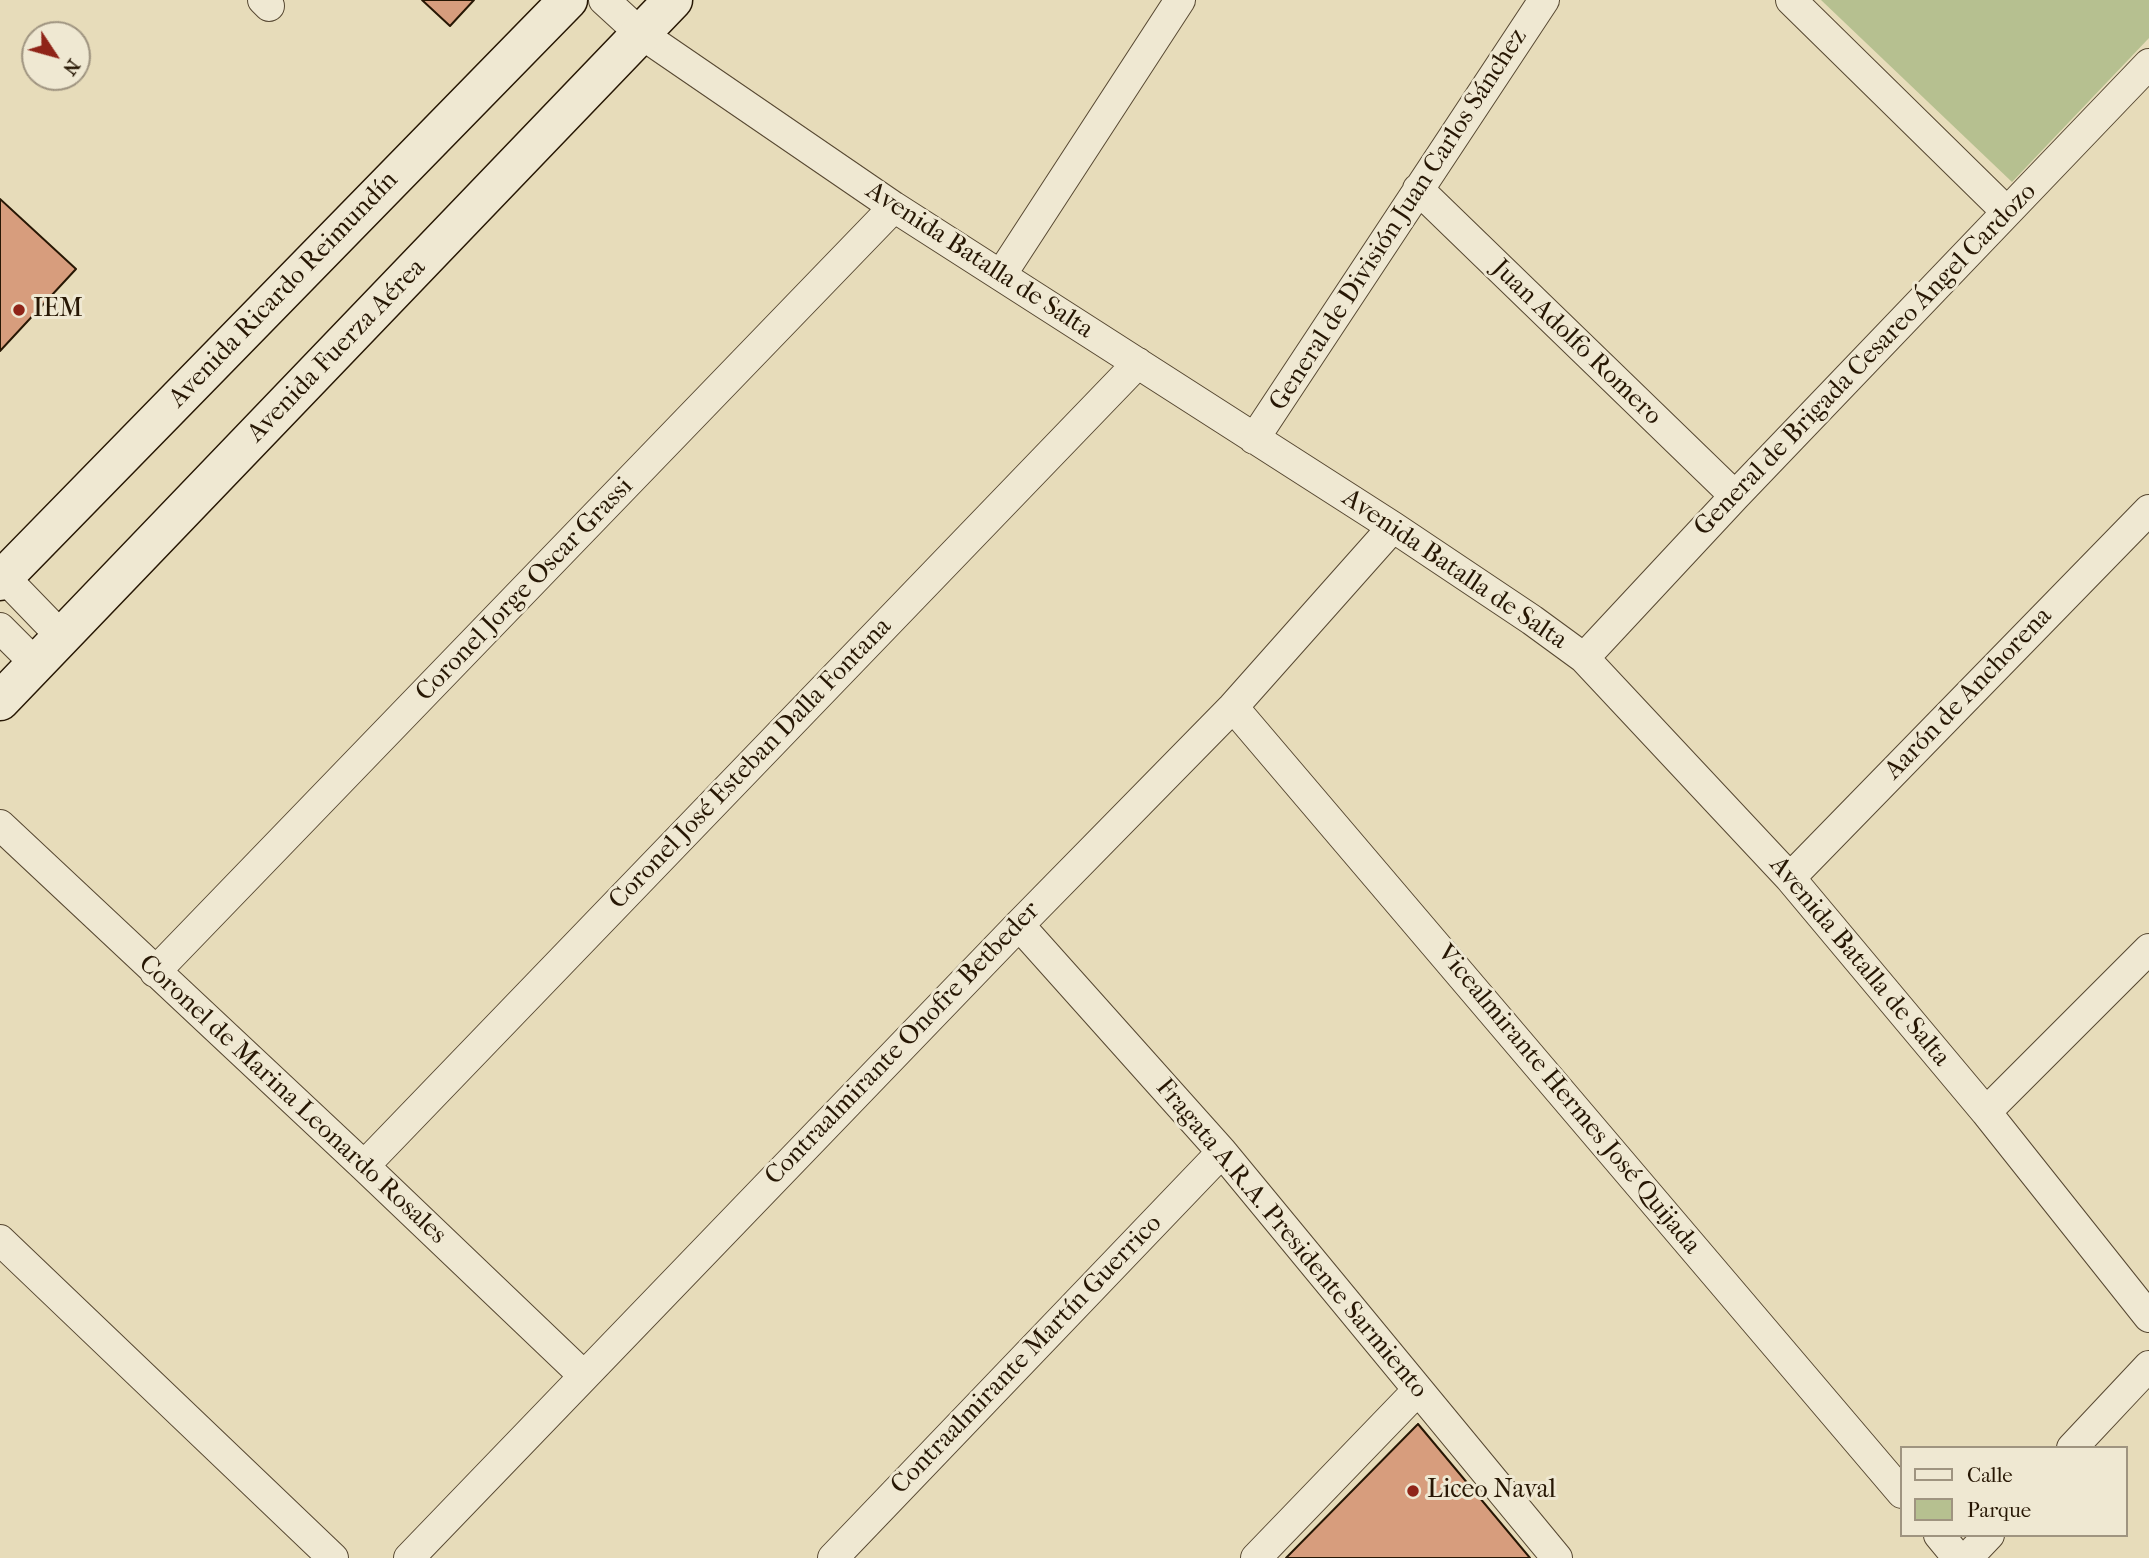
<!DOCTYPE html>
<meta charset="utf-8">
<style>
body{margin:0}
#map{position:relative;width:2149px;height:1558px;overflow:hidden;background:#e7dcba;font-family:"IM FELL French Canon",serif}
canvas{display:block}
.legend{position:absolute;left:1900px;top:1446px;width:228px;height:91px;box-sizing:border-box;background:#efe8d2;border:2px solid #9f9480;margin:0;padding:9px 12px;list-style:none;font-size:21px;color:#271704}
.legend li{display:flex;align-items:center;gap:14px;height:35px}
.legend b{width:35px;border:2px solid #9f9480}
.north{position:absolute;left:21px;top:21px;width:70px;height:70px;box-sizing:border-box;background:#efe8d2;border:2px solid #9f9480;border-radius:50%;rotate:126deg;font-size:19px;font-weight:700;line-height:28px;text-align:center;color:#271704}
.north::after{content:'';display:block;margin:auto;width:24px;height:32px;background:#8f2418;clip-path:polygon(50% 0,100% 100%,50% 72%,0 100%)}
</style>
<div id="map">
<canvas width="2149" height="1558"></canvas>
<ul class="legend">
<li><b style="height:9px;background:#efe8d2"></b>Calle</li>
<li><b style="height:19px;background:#b6c090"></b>Parque</li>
</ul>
<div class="north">N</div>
</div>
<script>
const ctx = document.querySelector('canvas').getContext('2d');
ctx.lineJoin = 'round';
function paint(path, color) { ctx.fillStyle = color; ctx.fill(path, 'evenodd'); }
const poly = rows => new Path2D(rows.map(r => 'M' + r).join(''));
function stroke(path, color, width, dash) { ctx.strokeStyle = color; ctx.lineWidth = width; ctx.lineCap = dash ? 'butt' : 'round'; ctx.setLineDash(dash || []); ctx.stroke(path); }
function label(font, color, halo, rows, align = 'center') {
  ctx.font = font + ' "IM FELL French Canon",serif'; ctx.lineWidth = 6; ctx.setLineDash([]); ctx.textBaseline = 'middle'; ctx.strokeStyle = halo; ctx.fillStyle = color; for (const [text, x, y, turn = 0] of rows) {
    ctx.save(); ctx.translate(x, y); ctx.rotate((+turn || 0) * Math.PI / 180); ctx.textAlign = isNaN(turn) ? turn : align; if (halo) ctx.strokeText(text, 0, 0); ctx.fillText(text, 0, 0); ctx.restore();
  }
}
paint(poly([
 [1821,0,2149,0,2149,38,2012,182]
]), '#b6c090');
const building = poly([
 [422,0,474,0,450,26,422,0],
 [0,199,76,269,0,351,0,199],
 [1418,1424,1530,1558,1286,1558,1418,1424]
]);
paint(building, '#d79d7d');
stroke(building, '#271704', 2);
const street = poly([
 [263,0,269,6],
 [604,0,640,33,894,207,1393,527,1532,620,1584,658,1790,878,1986,1112,2149,1317],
 [1791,0,2007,212],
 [1418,189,1735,496],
 [1001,275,1180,0],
 [1254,439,1544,0],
 [0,573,62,637],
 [0,628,36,664],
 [1584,658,1735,496,2149,64],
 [1233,707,1902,1493],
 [0,825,364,1166,583,1375],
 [1790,878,2149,510],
 [1019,925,1222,1152,1557,1558],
 [155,972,894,207],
 [1986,1112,2149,949],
 [364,1166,1138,363],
 [0,1240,333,1558],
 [2072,1448,2149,1366],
 [1939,1535,1958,1558],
 [409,1558,1019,925,1233,707,1393,527],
 [833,1558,1222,1152],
 [1256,1558,1418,1390],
 [1967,1558,1989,1535]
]);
const secondary = poly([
 [0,581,568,0],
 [0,701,673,0]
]);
stroke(street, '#574832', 32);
stroke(secondary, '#271704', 41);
stroke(street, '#efe8d2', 30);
stroke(secondary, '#efe8d2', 38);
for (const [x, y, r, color] of [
 [19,310,7,"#8f2418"],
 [1413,1491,7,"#8f2418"]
]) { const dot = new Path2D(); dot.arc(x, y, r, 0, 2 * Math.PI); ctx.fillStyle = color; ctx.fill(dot); stroke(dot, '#efe8d2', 2.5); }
label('26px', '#271704', '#efe8d2', [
 ["General de División Juan Carlos Sánchez",1399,220,-57],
 ["Avenida Batalla de Salta",979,261,33],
 ["Avenida Ricardo Reimundín",284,290,-46],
 ["Juan Adolfo Romero",1576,343,44],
 ["Avenida Fuerza Aérea",337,351,-46],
 ["General de Brigada Cesareo Ángel Cardozo",1866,360,-46],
 ["Avenida Batalla de Salta",1454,570,34],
 ["Coronel Jorge Oscar Grassi",525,590,-46],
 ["Aarón de Anchorena",1969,694,-46],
 ["Coronel José Esteban Dalla Fontana",751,764,-46],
 ["Avenida Batalla de Salta",1859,962,50],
 ["Contraalmirante Onofre Betbeder",903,1044,-46],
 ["Coronel de Marina Leonardo Rosales",292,1100,43],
 ["Vicealmirante Hermes José Quijada",1568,1100,50],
 ["Fragata A.R.A. Presidente Sarmiento",1291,1239,50],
 ["Contraalmirante Martín Guerrico",1027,1355,-46]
]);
label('26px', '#271704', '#efe8d2', [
 ["IEM",33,310],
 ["Liceo Naval",1427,1491]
], 'left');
</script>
